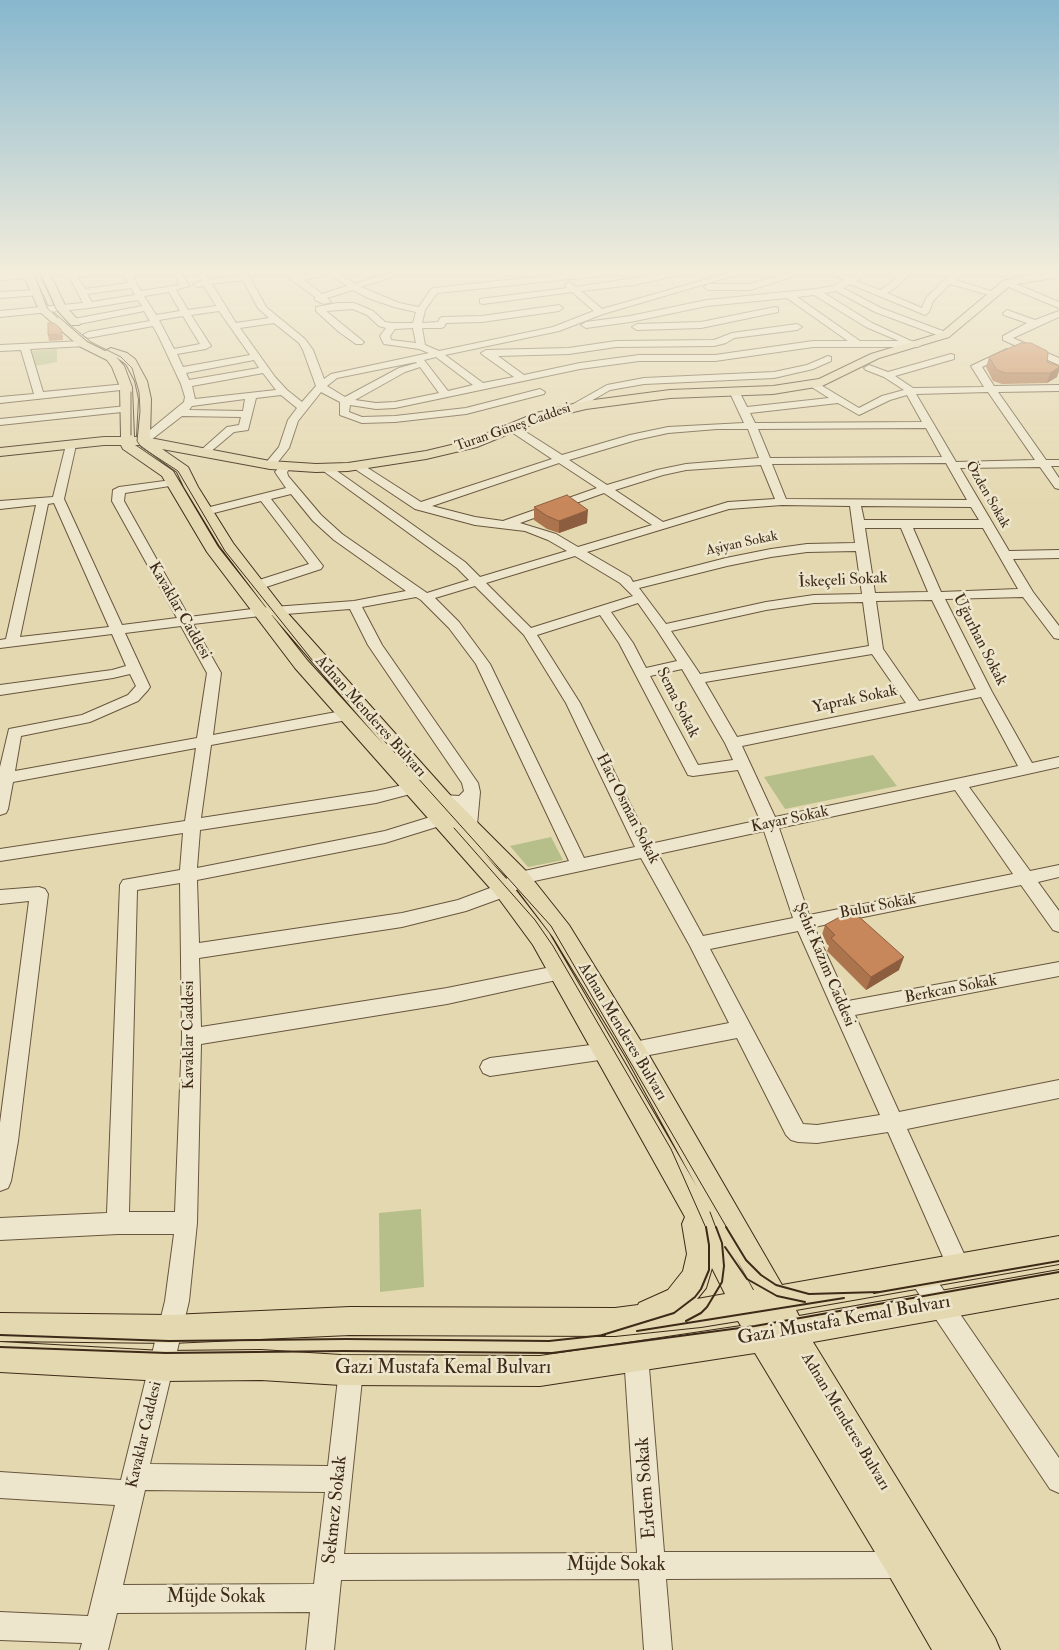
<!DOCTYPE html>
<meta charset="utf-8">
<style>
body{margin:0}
canvas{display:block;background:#e4d8b0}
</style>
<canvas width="1059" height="1650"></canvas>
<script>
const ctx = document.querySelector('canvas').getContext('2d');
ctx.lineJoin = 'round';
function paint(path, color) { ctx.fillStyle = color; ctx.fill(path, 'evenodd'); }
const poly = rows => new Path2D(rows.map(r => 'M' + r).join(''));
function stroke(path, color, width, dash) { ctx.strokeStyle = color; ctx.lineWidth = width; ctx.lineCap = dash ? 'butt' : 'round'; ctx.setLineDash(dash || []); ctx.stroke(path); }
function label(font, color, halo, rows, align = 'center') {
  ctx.font = font + ' "IM FELL Double Pica",serif'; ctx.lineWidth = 5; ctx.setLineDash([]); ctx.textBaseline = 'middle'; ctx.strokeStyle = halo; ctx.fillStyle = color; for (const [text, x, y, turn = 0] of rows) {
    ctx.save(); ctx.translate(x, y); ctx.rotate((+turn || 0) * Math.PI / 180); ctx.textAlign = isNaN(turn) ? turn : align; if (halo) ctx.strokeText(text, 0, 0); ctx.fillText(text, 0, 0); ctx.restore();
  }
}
paint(poly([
 [57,349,57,362,35,366,30,351],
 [873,755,897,786,785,809,764,777],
 [551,837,563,860,528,867,510,846],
 [421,1209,424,1287,380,1292,379,1213]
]), '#b6be8a');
paint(poly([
 [41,272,37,275,33,273,33,272,41,272]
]), '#96bba7');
const minor = poly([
 [67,272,98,272,78,278,85,289,128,283,122,272,153,272,133,277,141,291,180,285,173,272,181,272,189,286,176,290,188,310,216,306,204,286,197,287,193,284,202,281,197,272,205,272,209,280,241,275,239,272,247,272,266,307,305,339,313,350,324,379,331,374,429,353,419,349,384,344,380,336,386,328,379,326,367,315,353,309,326,311,364,342,362,344,356,344,339,332,316,311,316,307,338,303,354,303,373,311,385,322,392,323,413,323,416,312,394,307,368,298,353,290,327,298,331,302,324,304,315,300,315,297,293,281,285,272,295,272,299,276,315,272,339,272,355,284,393,272,407,272,361,287,399,303,419,307,431,289,434,288,581,272,613,272,609,275,437,293,425,310,422,323,438,322,440,318,443,317,482,316,559,305,563,308,559,311,482,322,446,323,444,327,441,328,422,328,425,345,439,351,553,327,594,311,572,292,483,304,480,303,480,299,567,288,565,285,569,282,576,287,674,272,694,272,633,285,581,291,602,309,732,272,746,272,603,314,559,331,445,355,483,383,514,377,483,355,481,353,486,350,569,348,616,341,714,340,732,333,797,324,802,327,797,330,734,338,726,343,714,346,616,347,569,354,498,356,524,375,580,363,639,355,715,355,813,341,848,341,787,298,707,306,630,322,586,328,581,325,586,322,630,316,707,300,816,289,834,286,844,280,828,272,840,272,851,277,858,272,869,272,856,281,880,290,891,283,902,272,911,272,897,287,887,293,922,308,926,298,945,279,957,272,968,272,955,280,997,293,993,296,950,284,933,301,929,312,925,315,850,284,843,288,881,308,948,333,948,337,945,338,875,312,836,291,824,293,872,323,911,341,921,342,923,344,918,347,813,347,715,361,639,361,580,369,395,408,376,409,350,405,349,412,362,417,395,416,466,408,540,389,545,392,544,394,466,414,395,422,362,423,340,415,340,402,321,392,298,421,289,448,274,467,270,468,264,465,279,447,288,420,297,408,281,395,256,398,248,430,234,432,209,453,205,454,200,451,227,427,239,425,241,417,182,416,147,443,139,443,138,441,139,439,184,402,185,397,181,384,159,337,153,326,88,338,83,335,88,332,150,321,144,311,74,325,69,322,74,319,142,306,138,300,89,308,0,317,0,311,83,303,67,272],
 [330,274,347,286,322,294,304,280,330,274],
 [243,280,258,308,269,318,236,323,212,284,243,280],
 [131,288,135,295,92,302,87,294,131,288],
 [169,292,180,311,156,315,144,296,169,292],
 [814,295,866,327,899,341,860,341,797,297,814,295],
 [219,311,250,355,183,367,177,354,206,349,211,346,191,315,219,311],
 [183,316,200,344,174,349,159,320,183,316],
 [274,323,299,343,303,350,316,386,302,402,287,390,275,377,240,328,274,323],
 [413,328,416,343,391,340,390,336,395,329,413,328],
 [436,357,473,385,448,391,424,360,436,357],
 [254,360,259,368,189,380,186,373,254,360],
 [416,362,417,363,399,368,345,397,327,386,337,378,416,362],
 [420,367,439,393,395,402,376,403,355,400,405,372,420,367],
 [263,373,276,390,195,399,192,386,263,373],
 [245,399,243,411,189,410,192,406,245,399],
 [793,272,807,272,750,290,708,290,704,287,708,284,750,284,793,272],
 [30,273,33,274,33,278,0,280,0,274,30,273],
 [1007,280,1059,302,1059,308,1004,285,1004,281,1007,280],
 [37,290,41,293,40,295,0,298,0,292,37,290],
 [775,307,778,308,778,312,701,328,637,330,632,327,637,324,701,322,775,307],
 [1007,310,1035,320,1059,311,1059,317,1013,338,1059,358,1059,365,1003,340,1003,336,1027,323,1004,315,1003,313,1007,310],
 [83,341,86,342,86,346,30,349,43,392,126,384,130,385,130,389,0,403,0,397,34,394,21,350,0,351,0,345,83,341],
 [1007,349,1012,352,1010,354,982,367,994,386,1059,385,1059,391,998,392,1046,460,1059,460,1059,466,1051,466,1059,478,1059,489,1055,488,1040,467,960,468,1009,551,1059,550,1059,558,1013,559,1033,592,1059,626,1059,639,1054,638,1023,597,945,599,992,692,1032,763,1059,757,1059,767,969,787,1030,871,1059,865,1059,877,1038,882,1059,911,1059,932,1053,930,1021,885,814,927,848,1001,1059,962,1059,976,855,1015,899,1112,1059,1080,1059,1098,907,1129,970,1267,967,1275,959,1278,951,1275,888,1132,817,1143,798,1142,791,1140,786,1135,737,1038,634,1058,627,1056,624,1050,627,1044,634,1042,729,1023,690,946,641,858,525,883,510,895,466,911,402,927,199,958,201,1027,447,988,561,965,567,967,570,972,567,977,561,979,447,1004,201,1044,197,1223,189,1301,150,1464,328,1466,339,1370,343,1362,351,1358,359,1362,363,1370,344,1554,637,1553,624,1355,628,1347,636,1343,644,1347,648,1355,664,1552,902,1552,911,1556,915,1565,911,1574,902,1578,666,1579,672,1650,644,1650,639,1579,341,1580,334,1650,306,1650,310,1612,117,1613,108,1650,80,1650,82,1643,0,1640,0,1612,88,1616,115,1505,0,1498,0,1472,121,1480,165,1301,174,1234,118,1234,0,1240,0,1218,107,1213,120,885,123,880,129,879,180,870,183,833,0,861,0,849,185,821,196,748,13,782,8,809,6,813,0,815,0,767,9,729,82,715,128,695,136,686,130,674,113,678,0,695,0,685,112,670,126,666,112,634,0,648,0,640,6,639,36,505,0,509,0,501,53,497,66,445,67,443,75,443,76,445,64,499,122,625,177,618,112,501,113,490,119,487,172,480,176,481,178,483,176,485,125,493,124,501,189,617,260,608,354,601,406,591,334,540,313,521,291,494,271,499,323,566,321,569,263,588,253,588,252,585,253,582,309,564,261,501,206,515,200,511,202,509,286,488,275,472,281,465,285,464,291,467,287,472,288,476,321,515,342,534,427,593,469,580,457,568,322,470,320,468,322,466,330,466,465,562,480,577,567,551,548,540,525,531,475,525,415,509,352,467,350,465,352,463,360,463,421,502,552,459,507,429,506,427,507,425,515,425,562,455,630,435,668,427,744,423,730,393,735,390,740,393,747,407,829,398,810,386,809,384,814,381,859,408,882,396,904,390,884,377,866,370,864,368,869,365,888,372,951,354,954,355,954,359,895,376,913,388,984,387,971,366,1007,349],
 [988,392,1035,460,956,462,916,394,988,392],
 [907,395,922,422,755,423,750,413,838,403,859,415,890,400,907,395],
 [926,428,942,457,770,458,758,429,926,428],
 [717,429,748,429,759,458,686,464,657,470,607,485,569,460,636,440,668,433,717,429],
 [559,463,597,488,503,521,475,517,432,506,559,463],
 [946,463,967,500,786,499,772,464,946,463],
 [761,465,775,499,728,502,663,522,615,490,663,475,686,470,761,465],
 [604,493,652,525,578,547,556,534,520,523,604,493],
 [54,503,109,627,20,637,48,504,54,503],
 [782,505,850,506,855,543,807,544,771,549,726,558,633,582,630,577,587,552,729,509,782,505],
 [861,506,971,507,979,520,864,520,861,506],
 [865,528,901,528,928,592,875,593,865,528],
 [913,528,983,528,1018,589,941,592,913,528],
 [856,551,862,594,814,595,766,602,666,624,639,588,727,566,771,557,807,552,856,551],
 [575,556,620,583,633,596,531,628,486,583,575,556],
 [475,586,524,635,566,703,635,847,584,858,490,664,459,622,435,598,475,586],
 [416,597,421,600,449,628,476,664,569,861,520,872,514,873,498,885,458,900,402,913,199,943,197,880,385,843,446,824,448,820,446,816,440,814,385,831,197,868,200,830,376,803,418,792,420,788,418,784,412,783,376,791,201,818,211,745,347,720,352,718,354,715,352,712,347,710,213,735,221,673,193,624,260,616,350,609,368,645,462,783,464,791,459,796,444,795,438,797,436,801,438,805,444,807,463,808,461,825,463,829,469,831,475,829,477,825,480,792,478,783,382,645,362,607,416,597],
 [932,600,976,689,919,701,883,649,876,601,932,600],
 [863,602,869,646,700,674,671,631,766,610,814,603,863,602],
 [638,603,657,630,677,661,646,668,633,643,611,612,638,603],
 [600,615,619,643,688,775,693,776,738,770,760,820,650,844,580,703,537,635,600,615],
 [181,626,207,673,197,738,15,771,21,736,90,722,138,701,148,690,150,687,125,633,181,626],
 [872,654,906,703,737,737,705,682,872,654],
 [682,669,725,743,733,760,698,765,650,676,682,669],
 [981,697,1018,766,775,817,742,746,981,697],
 [955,790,1013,874,809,915,779,828,955,790],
 [764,831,793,918,703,936,658,854,764,831],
 [180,883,182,1037,175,1212,129,1212,137,890,180,883],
 [798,931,833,1010,880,1115,817,1125,803,1124,710,949,798,931],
 [145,1490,325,1492,314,1584,123,1585,145,1490],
 [828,356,831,357,831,361,813,369,774,378,644,384,610,390,577,409,569,409,568,407,607,385,644,378,774,372,807,365,828,356],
 [127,406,131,407,132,409,131,411,0,425,0,419,127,406],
 [39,887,45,889,48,894,18,1141,11,1181,8,1188,0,1191,0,1123,29,901,0,904,0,890,39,887],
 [606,1043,613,1045,616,1051,613,1057,606,1059,490,1076,483,1073,480,1067,483,1061,490,1058,606,1043],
 [919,1263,927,1266,1059,1458,1059,1493,1050,1489,911,1282,908,1274,911,1266,919,1263]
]);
const major = poly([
 [22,272,32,272,49,309,87,342,105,351,111,348,127,353,135,359,147,381,151,399,150,438,270,461,316,464,348,463,426,451,468,441,536,413,586,401,670,390,773,386,819,379,871,354,941,333,1003,281,1029,275,1059,272,1059,277,1011,285,949,337,879,358,822,386,773,394,670,398,586,409,545,419,477,447,426,459,348,471,316,472,270,469,162,449,188,467,198,487,233,543,284,609,451,796,527,872,569,925,642,1043,782,1285,1059,1236,1059,1264,796,1310,799,1316,1059,1270,1059,1298,813,1342,995,1638,1000,1650,932,1650,890,1577,755,1353,540,1386,341,1385,261,1380,163,1381,0,1372,0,1342,163,1351,261,1350,341,1355,540,1356,741,1326,738,1321,701,1327,615,1336,350,1335,171,1343,0,1341,0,1313,171,1315,350,1307,615,1308,638,1305,639,1303,668,1290,683,1271,687,1254,682,1224,685,1217,533,945,497,896,295,668,207,552,162,476,123,449,121,445,104,445,0,456,0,448,104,437,121,437,120,387,112,367,107,360,79,346,40,312,22,272],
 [116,357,126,364,135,381,139,399,137,437,134,437,132,387,124,366,116,357],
 [135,445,140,445,177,472,184,487,219,545,272,615,384,745,307,660,218,547,173,471,135,445],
 [483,853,513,884,553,937,626,1057,697,1187,549,933,511,884,483,853],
 [735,1256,754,1290,753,1290,735,1256],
 [712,1268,725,1294,697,1299,706,1288,712,1268],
 [39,272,49,272,66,307,81,323,79,325,71,325,57,310,39,272]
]);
stroke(minor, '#68563e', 2);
stroke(major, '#3e2a18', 2);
paint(minor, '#ede6cc');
paint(major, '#e4d8b0');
stroke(poly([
 [40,272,56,309,69,324,91,342,121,357,132,368,139,392,140,411,137,441,141,447,178,471,225,551,317,666,551,926,727,1228],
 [35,275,47,308,58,318],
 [131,392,131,435],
 [454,828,535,920,553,946,671,1149,706,1228],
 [710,1212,716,1228]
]), '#3e2a18', 1);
stroke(poly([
 [726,1227,746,1260,761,1275,776,1285,809,1294,879,1292],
 [725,1247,747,1279,777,1296,805,1302],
 [874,1293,1059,1261],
 [686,1321,701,1313,707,1307,722,1282,724,1266,722,1243,716,1227],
 [637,1331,844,1298],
 [0,1335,169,1341,346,1339,549,1341,605,1335],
 [599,1336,674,1313,695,1297,701,1289,709,1270,709,1245,706,1227],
 [0,1347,166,1353,344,1351,552,1353,755,1326,1059,1272]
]), '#3e2a18', 2);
paint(poly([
 [48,335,63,335,63,340,49,341],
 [989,357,1047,362,1057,377,1047,383,1002,384,993,381,986,367],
 [534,507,587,523,559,533,547,529,534,520],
 [825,925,899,970,866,990,827,951,829,946,821,938]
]), '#ac744d');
paint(poly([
 [1059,367,1059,371,1057,377,1047,383,1050,373],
 [588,510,587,523,559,533,559,521],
 [904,957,899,970,866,990,871,977]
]), '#8c5e3f');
const building = poly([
 [48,323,54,323,61,329,62,334,48,335,48,323],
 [1021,343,1031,343,1047,351,1048,354,1047,362,1059,366,1059,367,1050,373,1005,373,997,370,989,357,1021,343],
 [567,495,588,510,559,521,547,516,534,507,567,495],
 [847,913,850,916,856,914,904,957,871,977,831,938,835,935,825,925,847,913]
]);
paint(building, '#c8875a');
stroke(building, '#8c5e3f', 1);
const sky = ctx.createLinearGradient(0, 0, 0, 503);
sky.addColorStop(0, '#87b7ce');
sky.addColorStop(0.54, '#f3eddb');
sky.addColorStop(1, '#f3eddb00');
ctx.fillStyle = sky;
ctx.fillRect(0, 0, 1059, 503);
label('14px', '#3e2a18', '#ede6cc', [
 ["Turan Güneş Caddesi",513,428,-19],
 ["Özden Sokak",987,495,60],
 ["Aşiyan Sokak",742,544,-12]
]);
label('16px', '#3e2a18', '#ede6cc', [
 ["İskeçeli Sokak",843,581,-3],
 ["Kavaklar Caddesi",179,611,60],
 ["Uğurhan Sokak",979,640,63],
 ["Yaprak Sokak",855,700,-12],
 ["Sema Sokak",677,703,63],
 ["Adnan Menderes Bulvarı",370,717,48],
 ["Hacı Osman Sokak",627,809,63],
 ["Kayar Sokak",790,820,-12],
 ["Bulut Sokak",878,907,-11],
 ["Şehit Kazım Caddesi",824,965,67],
 ["Berkcan Sokak",951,990,-11],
 ["Adnan Menderes Bulvarı",622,1032,59],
 ["Kavaklar Caddesi",190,1035,-90],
 ["Adnan Menderes Bulvarı",845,1422,59],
 ["Kavaklar Caddesi",145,1435,-77]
]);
label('19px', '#3e2a18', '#ede6cc', [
 ["Gazi Mustafa Kemal Bulvarı",844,1321,-10],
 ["Gazi Mustafa Kemal Bulvarı",443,1369],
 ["Erdem Sokak",647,1488,-94],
 ["Sekmez Sokak",336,1510,-84],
 ["Müjde Sokak",616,1566],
 ["Müjde Sokak",216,1598]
]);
</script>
